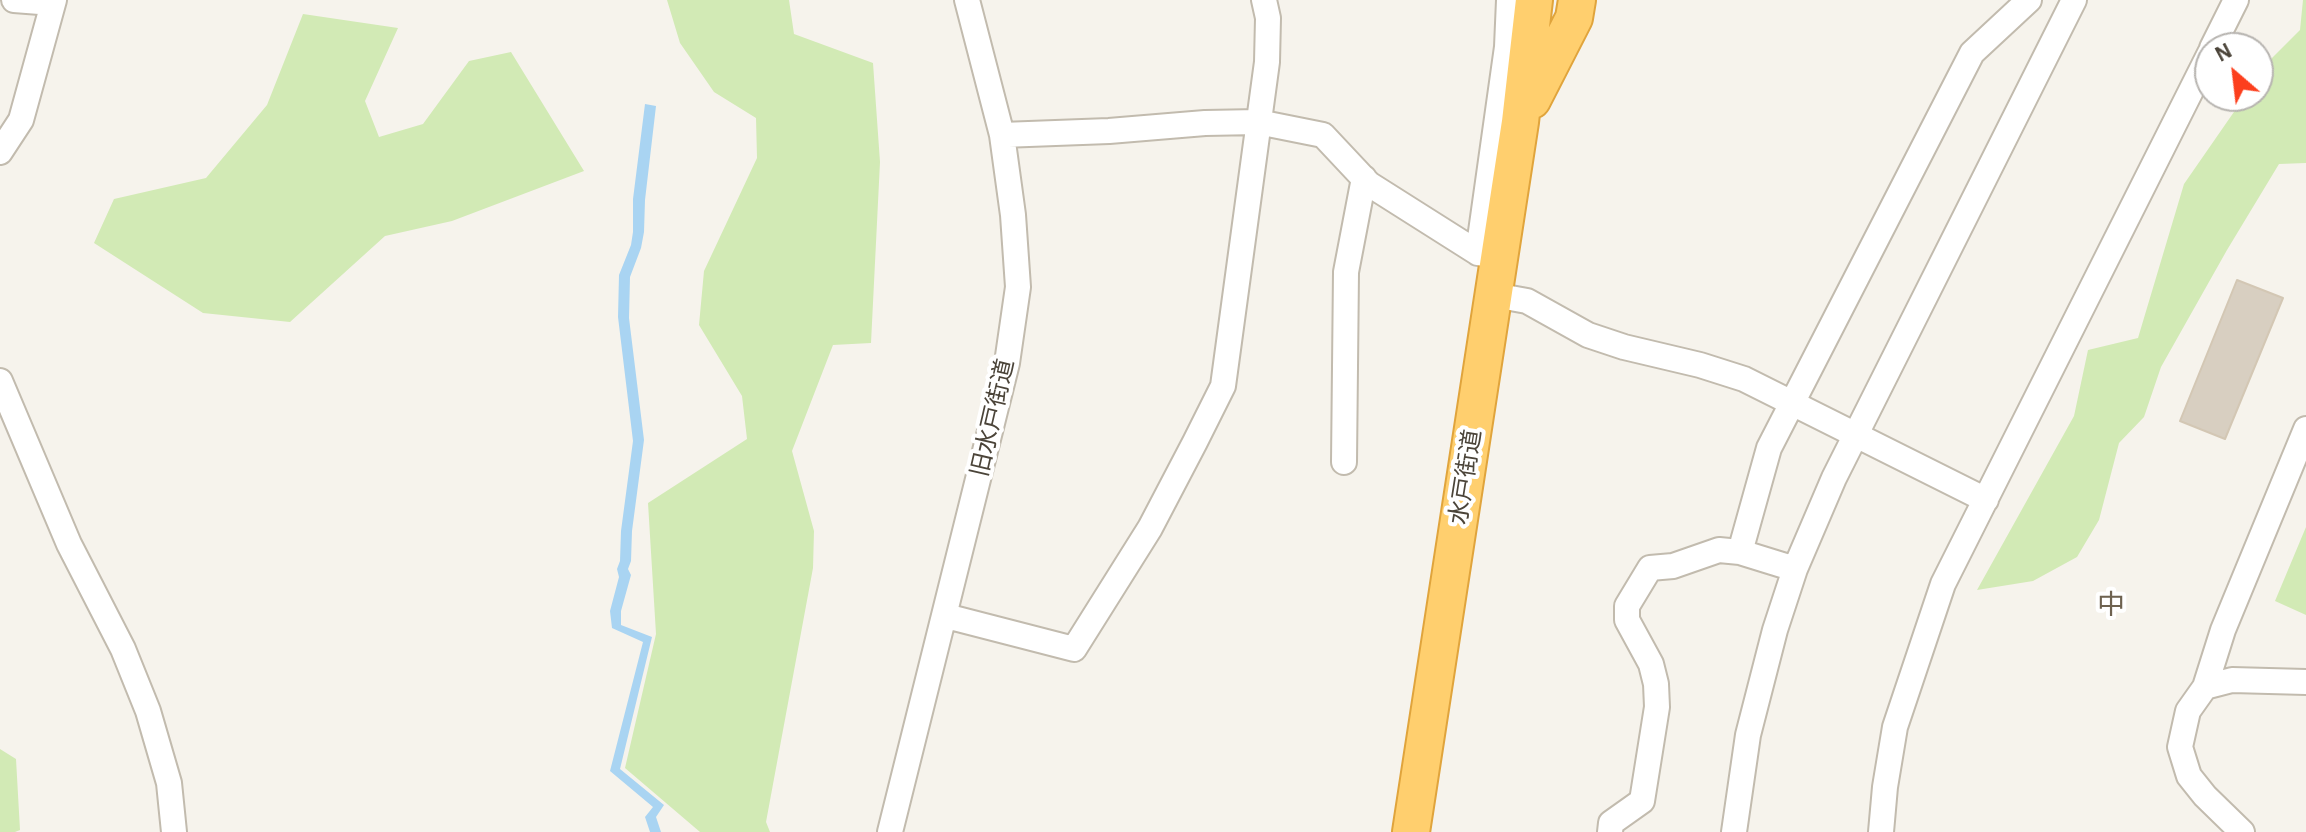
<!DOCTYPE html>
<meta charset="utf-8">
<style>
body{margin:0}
#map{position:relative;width:2306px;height:832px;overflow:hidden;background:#f6f3ec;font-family:"Alegreya Sans",sans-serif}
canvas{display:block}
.north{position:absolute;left:2194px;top:32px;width:80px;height:80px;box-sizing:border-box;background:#fff;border:2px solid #b7b4b0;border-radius:50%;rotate:332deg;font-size:22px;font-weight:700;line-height:32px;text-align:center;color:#4b4439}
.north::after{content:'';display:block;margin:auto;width:28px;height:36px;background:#fc3f1d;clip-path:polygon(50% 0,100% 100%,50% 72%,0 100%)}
</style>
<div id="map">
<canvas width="2306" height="832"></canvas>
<div class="north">N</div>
</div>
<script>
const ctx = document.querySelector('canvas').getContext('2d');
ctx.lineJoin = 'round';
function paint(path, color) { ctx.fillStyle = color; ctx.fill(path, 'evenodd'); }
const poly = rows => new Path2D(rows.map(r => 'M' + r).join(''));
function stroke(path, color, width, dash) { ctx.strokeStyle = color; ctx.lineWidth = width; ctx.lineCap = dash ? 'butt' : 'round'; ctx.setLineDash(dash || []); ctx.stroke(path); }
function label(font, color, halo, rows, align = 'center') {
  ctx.font = font + ' "Alegreya Sans","Noto Sans JP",sans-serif'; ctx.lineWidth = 8; ctx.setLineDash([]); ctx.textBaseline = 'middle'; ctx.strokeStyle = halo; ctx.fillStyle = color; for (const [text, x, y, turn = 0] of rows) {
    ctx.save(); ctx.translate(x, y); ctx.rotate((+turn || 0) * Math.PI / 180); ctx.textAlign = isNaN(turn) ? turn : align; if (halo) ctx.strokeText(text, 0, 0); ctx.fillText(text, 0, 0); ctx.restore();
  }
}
paint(poly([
 [667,0,789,0,794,34,873,63,880,162,871,343,833,345,792,451,814,531,813,568,766,822,770,832,700,832,625,768,656,634,648,503,747,439,742,396,699,325,704,271,757,158,756,118,714,92,680,43],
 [2303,0,2306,0,2306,163,2279,164,2227,250,2161,367,2144,417,2119,443,2099,520,2077,557,2033,581,1977,590,2074,416,2088,350,2138,338,2184,184,2245,96,2258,96,2258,77,2268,62,2300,30],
 [303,14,398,28,365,101,379,137,423,124,469,61,511,52,584,171,452,221,385,236,290,322,203,313,94,243,114,199,206,178,267,105],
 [2306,527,2306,615,2275,601],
 [0,749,16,759,20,830,15,832,0,832]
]), '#d2eab5');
paint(poly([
 [645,104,656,106,645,200,644,232,641,248,630,277,629,318,644,440,632,531,631,561,628,569,631,575,621,611,621,625,652,637,620,769,664,805,656,817,661,832,650,832,645,817,653,807,610,771,643,642,612,628,610,611,619,577,617,569,620,561,621,531,633,441,618,317,619,275,631,245,633,232,633,199]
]), '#a9d4f2');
const building = poly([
 [2237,280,2283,298,2225,439,2180,421,2237,280]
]);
paint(building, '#d8cfc1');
stroke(building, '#d3c7b4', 2);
const minor = poly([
 [14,0,53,3],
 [2212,48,2236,0],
 [1002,135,1109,131,1205,123,1258,122,1323,135,1369,184,1478,253,1500,256],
 [0,152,21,120,54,0],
 [1478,253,1507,47,1509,0],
 [1494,295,1527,301,1588,335,1624,347,1700,365,1744,379,1986,500],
 [0,381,69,544,123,649,148,711,169,783,174,832],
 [1344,462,1346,272,1364,178],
 [1740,552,1769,448,1972,53,2029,0],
 [946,616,1074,649,1150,528,1195,442,1223,386,1267,62,1268,18,1264,0],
 [2205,687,2223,630,2306,429],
 [890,832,1007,363,1018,287,1013,215,1002,135,967,0],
 [1610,832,1611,823,1642,801,1657,707,1656,684,1651,664,1627,620,1627,606,1650,568,1673,566,1719,550,1740,552,1795,569],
 [1734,832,1748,735,1775,630,1795,569,1834,478,2074,0],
 [1881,832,1885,787,1895,727,1943,584,2210,53],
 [2242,832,2205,796,2189,776,2180,747,2188,711,2205,687,2232,680,2306,682]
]);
const highway = poly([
 [1532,100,1574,18,1577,0],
 [1411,832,1520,122,1534,0]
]);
stroke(minor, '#c2bbae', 28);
stroke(highway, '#e0a43c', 40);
stroke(minor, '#fff', 24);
stroke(highway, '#ffcf6e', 36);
label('24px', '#4b4439', '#fff', [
 ["旧水戸街道",993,418,-77],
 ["水戸街道",1466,477,-81]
]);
label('28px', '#6e6250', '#fff', [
 ["中",2111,606]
]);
</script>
